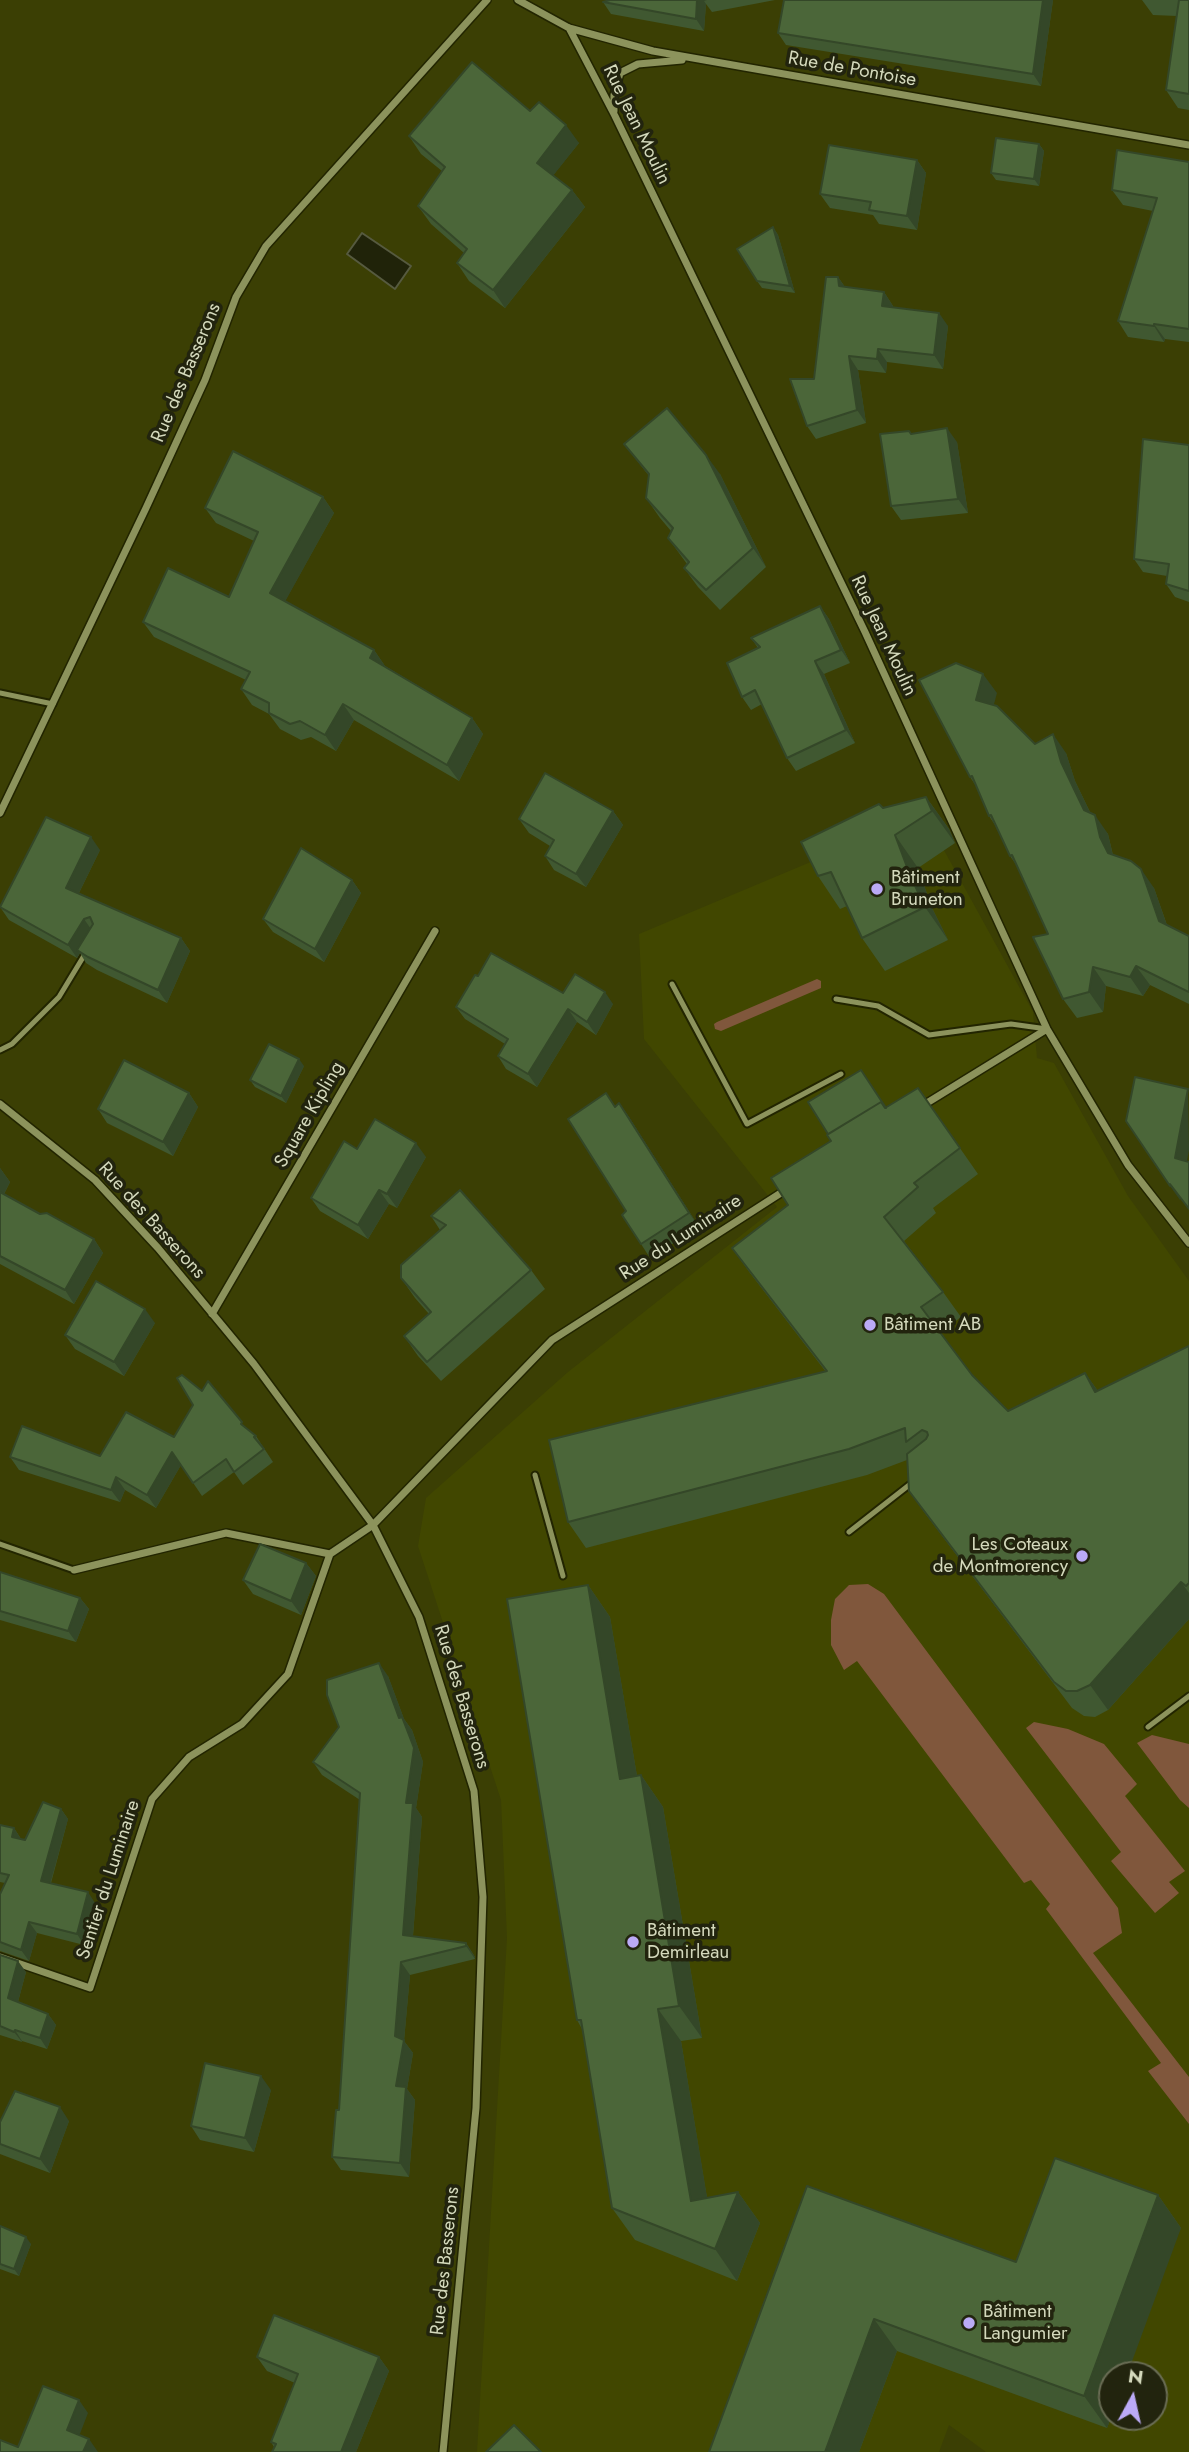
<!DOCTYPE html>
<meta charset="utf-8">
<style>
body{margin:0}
#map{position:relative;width:1189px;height:2452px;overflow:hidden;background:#3b3f04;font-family:Jost,sans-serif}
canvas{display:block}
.north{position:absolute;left:1098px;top:2361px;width:70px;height:70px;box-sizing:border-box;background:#22240e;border:2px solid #696c54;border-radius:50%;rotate:8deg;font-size:19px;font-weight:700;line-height:28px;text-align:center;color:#d4d9bc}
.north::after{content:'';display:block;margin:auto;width:24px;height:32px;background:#bbaaf6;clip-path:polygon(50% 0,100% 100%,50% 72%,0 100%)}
</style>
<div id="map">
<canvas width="1189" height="2452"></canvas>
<div class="north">N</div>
</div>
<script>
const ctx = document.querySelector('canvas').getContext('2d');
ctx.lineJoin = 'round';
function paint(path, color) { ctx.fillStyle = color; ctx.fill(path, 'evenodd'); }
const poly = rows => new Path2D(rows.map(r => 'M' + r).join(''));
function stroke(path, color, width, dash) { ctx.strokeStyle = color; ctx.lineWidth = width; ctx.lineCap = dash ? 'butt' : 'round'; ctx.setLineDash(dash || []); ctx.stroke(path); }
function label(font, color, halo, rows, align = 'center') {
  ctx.font = font + ' Jost,sans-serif'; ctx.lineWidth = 7; ctx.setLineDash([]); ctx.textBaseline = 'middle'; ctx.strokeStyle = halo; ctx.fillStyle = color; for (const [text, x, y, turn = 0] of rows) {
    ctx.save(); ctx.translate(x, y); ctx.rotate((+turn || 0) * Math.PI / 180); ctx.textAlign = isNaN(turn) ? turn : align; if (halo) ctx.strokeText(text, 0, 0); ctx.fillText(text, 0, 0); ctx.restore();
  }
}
paint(poly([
 [906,822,929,823,1033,1012,1037,1058,1054,1063,1128,1196,1189,1281,1189,2452,986,2452,949,2425,939,2452,477,2452,507,1938,501,1800,418,1546,426,1498,568,1372,777,1207,644,1039,639,934],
 [1112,2375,1154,2375,1154,2417,1112,2417]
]), '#414700');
paint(poly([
 [817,979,821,981,821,988,721,1031,715,1029,714,1024,717,1022],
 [868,1584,884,1594,1118,1908,1122,1933,1093,1953,1189,2077,1189,2124,1148,2071,1161,2063,1046,1909,1050,1904,1031,1880,1024,1883,857,1661,844,1670,831,1645,831,1620,835,1599,849,1585],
 [1034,1722,1068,1729,1104,1744,1137,1784,1125,1796,1185,1871,1169,1882,1179,1893,1155,1913,1111,1861,1121,1852,1026,1728],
 [1152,1735,1189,1744,1189,1808,1180,1800,1137,1743]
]), '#80573c');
const water = poly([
 [362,233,411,266,395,289,347,254,362,233]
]);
paint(water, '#202309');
stroke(water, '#565a3f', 2);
const lane = poly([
 [0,693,53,704],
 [672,984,747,1124,841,1074],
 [836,999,878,1006,929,1035,1011,1024,1047,1029],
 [0,1050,12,1044,59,997,85,954],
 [535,1475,563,1576],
 [849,1532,913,1482],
 [0,1544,74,1570],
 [1148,1727,1189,1696]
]);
const street = poly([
 [518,0,569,28,653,51,1189,145],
 [569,28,615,116,865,632,1047,1029,1128,1165,1189,1243],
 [614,111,614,95,620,73,638,64,682,60],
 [0,813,146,508,205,380,236,297,266,246,487,0],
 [0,1104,95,1180,158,1248,254,1364,373,1525,419,1617,474,1791,483,1897,476,2108,443,2452],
 [922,1106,1047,1029],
 [212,1314,435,931],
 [74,1570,226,1533,330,1554],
 [0,1957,90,1988,152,1799,189,1757,242,1724,288,1674,330,1554,373,1525,552,1340,787,1189]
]);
stroke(lane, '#222500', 9);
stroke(street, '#222500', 10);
stroke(lane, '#8c935c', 5);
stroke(street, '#8c935c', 7);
paint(poly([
 [610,0,775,0,712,12,706,4,704,31,611,14,603,2],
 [1053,0,1041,86,786,45,778,33],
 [1142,0,1189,0,1189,110,1178,108,1166,90,1177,16,1153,15],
 [530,111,579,143,553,175,572,190,585,207,505,308,469,281,457,263,464,253,431,224,418,206,442,171,421,154,409,136],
 [1039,144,1044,151,1039,186,996,180,991,173],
 [917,160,926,173,917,230,879,224,873,215,830,208,820,194],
 [1189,162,1189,342,1165,339,1164,342,1128,337,1118,321,1153,211,1123,205,1112,190],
 [773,227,778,235,795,293,762,288,757,281],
 [838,277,845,287,884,292,893,306,893,307,948,326,943,369,887,362,886,373,858,370,866,423,816,439,807,426,814,379],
 [911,434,957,442,968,513,901,520,891,506],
 [624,444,720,474,766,567,720,610,698,587,684,568,687,564,668,538,671,531,660,518,646,498,649,476],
 [1189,445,1189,602,1175,597,1166,584,1167,576,1143,572,1134,559],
 [323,497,334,513,285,601,374,650,385,666,472,718,483,734,459,781,354,720,336,751,311,737,301,740,280,729,269,714,252,705,241,689,246,680,154,637,143,622,229,597,254,541,216,523,205,508],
 [820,606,829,619,850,663,824,674,855,743,796,771,787,758,762,704,751,710,742,697,758,648,751,638],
 [997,693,993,705,1035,744,1066,753,1075,781,1090,812,1108,834,1113,855,1154,888,1167,925,1189,936,1189,1004,1150,985,1143,996,1106,986,1103,1012,1077,1018,1063,999,1048,934,1017,866,1010,856,995,825,989,816,976,786,970,777],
 [926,797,949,829,955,843,918,868,932,908,948,940,885,971,862,938,847,906,840,909,818,876,883,808],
 [613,811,623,825,586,887,554,870,545,856,550,846,529,833,519,819],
 [100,850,79,893,181,938,190,951,167,1003,97,970,86,963,80,953,77,958,9,920,0,907],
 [352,880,361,893,324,962,273,932,263,919],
 [563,993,613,1004,596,1035,577,1022,537,1087,506,1069,498,1056,505,1044,465,1019,456,1007],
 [304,1066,286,1103,255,1087,250,1080],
 [918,1088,978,1174,933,1208,936,1213,904,1241,943,1292,961,1317,940,1333,972,1375,1008,1411,1085,1373,1098,1391,1189,1346,1189,1619,1108,1710,1095,1717,1084,1716,1072,1708,927,1516,909,1491,907,1460,867,1475,586,1548,568,1522,826,1372,750,1273,732,1248,788,1205,831,1141],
 [189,1093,198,1107,173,1156,107,1123,98,1109],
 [606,1093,615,1106,619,1103,629,1117,699,1227,650,1258,641,1244,626,1211],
 [357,1149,426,1157,397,1208,389,1204,368,1239,320,1211,311,1198],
 [0,1168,10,1182,4,1194,40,1214,94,1239,103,1253,74,1304,0,1264],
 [431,1216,531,1270,545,1289,441,1381,418,1356,404,1336,429,1314,415,1298,401,1278,440,1230],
 [155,1323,124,1376,75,1349,65,1335],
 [246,1428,256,1436,273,1462,243,1485,234,1472,202,1496,181,1465,156,1508,125,1490,120,1502,19,1470,10,1457,100,1456,174,1437],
 [306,1563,316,1576,301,1615,253,1594,243,1580],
 [0,1572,80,1598,89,1609,76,1642,0,1620],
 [588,1585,610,1617,637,1776,641,1775,663,1807,702,2038,681,2041,707,2198,738,2192,760,2223,737,2281,635,2240,612,2208,582,2029,577,2020],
 [388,1676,404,1719,412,1730,423,1762,416,1808,422,1817,413,1936,466,1943,475,1957,475,1959,410,1975,404,2041,413,2053,407,2089,415,2100,409,2177,341,2170,332,2157,339,2110,360,1800,322,1775,313,1762],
 [61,1809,68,1819,51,1883,95,1903,84,1945,37,1933,29,1961,0,1951,0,1894,5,1883,0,1882,0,1825,14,1828,21,1839,25,1840],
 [0,1955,26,1972,18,2002,48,2014,56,2025,47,2049,22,2041,22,2042,0,2035],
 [271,2090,254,2152,200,2140,191,2126],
 [69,2121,50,2173,0,2154,0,2122],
 [807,2186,1016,2262,1158,2195,1181,2228,1112,2375,1112,2415,1107,2428,897,2351,859,2452],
 [0,2226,31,2244,19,2276,0,2269],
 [257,2357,379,2357,389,2371,356,2452,272,2452,274,2447,271,2442,295,2383,267,2371]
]), '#405831');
paint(poly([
 [697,0,707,0,704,1,706,4,704,31,696,19],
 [1043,0,1053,0,1041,86,1033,74],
 [566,125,579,143,549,181,537,163],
 [1039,144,1044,151,1039,186,1034,179],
 [917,160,926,173,917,230,907,216],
 [572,190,585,207,505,308,493,290],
 [773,227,778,235,795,293,790,286],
 [838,277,847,290,839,286],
 [884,292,893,306,891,319,882,306],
 [939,313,948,326,943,369,934,355],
 [1154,324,1165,339,1164,342,1154,326],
 [878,349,887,362,886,373,877,359],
 [849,356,858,370,866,423,857,410],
 [947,428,957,442,968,513,958,499],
 [706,455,720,474,766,567,753,548],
 [323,497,334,513,281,609,270,593],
 [820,606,829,619,850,663,841,650],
 [374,650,385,666,370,658],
 [815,661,824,674,855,743,846,730],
 [983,674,997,693,990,719,976,700],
 [343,704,354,720,336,751,325,735],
 [472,718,483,734,459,781,447,765],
 [1053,734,1066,753,1075,781,1098,829,1084,810,1061,762],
 [926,797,949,829,955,843,932,811],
 [613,811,623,825,586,887,576,874],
 [1095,815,1108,834,1113,856,1108,853,1100,837],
 [895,835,918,868,932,908,948,940,925,907,910,875],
 [91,837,100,850,75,901,66,888],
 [1141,869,1154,888,1172,940,1159,921],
 [352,880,361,893,324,962,315,949],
 [84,919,93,932,77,950,80,953,77,958,68,945],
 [181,938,190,951,167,1003,158,990],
 [1136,966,1150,985,1143,996,1130,977],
 [1093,967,1106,986,1103,1012,1089,992],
 [605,992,613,1004,596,1035,587,1022],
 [568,1009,577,1022,537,1087,528,1074],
 [299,1059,304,1066,286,1103,281,1096],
 [1188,1089,1189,1150,1185,1172,1175,1158],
 [189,1093,198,1107,173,1156,163,1142],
 [619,1103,629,1117,699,1227,689,1213],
 [416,1143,426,1157,397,1208,387,1194],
 [0,1168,10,1182,1,1200,0,1199],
 [1170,1184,1180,1198,1180,1200,1170,1186],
 [379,1190,389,1204,368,1239,358,1225],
 [94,1239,103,1253,74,1304,65,1290],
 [145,1309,155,1323,124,1376,114,1362],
 [1085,1373,1103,1398,1095,1392],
 [172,1452,181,1465,156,1508,147,1495],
 [116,1477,125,1490,120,1502,111,1490],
 [306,1563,316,1576,301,1615,291,1601],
 [1181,1582,1189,1593,1189,1619,1108,1710,1090,1685],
 [588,1585,610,1617,643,1811,620,1779],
 [80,1598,89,1609,76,1642,68,1631],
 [379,1663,388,1676,404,1719,412,1730,423,1762,416,1808,422,1817,412,1948,403,1935,406,1803],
 [641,1775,663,1807,702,2038,679,2006],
 [61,1809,68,1819,48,1892,41,1881],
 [14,1828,21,1839,12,1837],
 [88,1892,95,1903,84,1945,77,1934],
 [29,1922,37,1933,29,1961,21,1950],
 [466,1943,475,1957,475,1959,466,1946],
 [18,1961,26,1972,16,2009,8,1998],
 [401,1962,410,1975,404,2041,413,2053,407,2089,415,2100,409,2177,400,2163,395,2036],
 [658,2009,681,2041,713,2233,691,2201],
 [48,2014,56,2025,47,2049,40,2038],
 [15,2030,22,2041,22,2042,14,2032],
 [261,2076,271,2090,254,2152,245,2138],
 [60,2107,69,2121,50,2173,40,2159],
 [738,2192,760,2223,737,2281,715,2249],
 [1158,2195,1181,2228,1127,2375,1112,2375,1112,2415,1107,2428,1084,2396],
 [26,2237,31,2244,19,2276,14,2269],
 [874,2319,897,2351,859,2452,825,2452],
 [379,2357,389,2371,356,2452,341,2452],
 [79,2400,88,2413,76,2444,67,2430],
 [89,2439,98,2452,83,2452]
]), '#344728');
const building = poly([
 [610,0,697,0,696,19,603,2,610,0],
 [784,0,1043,0,1033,74,778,33,784,0],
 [1179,0,1189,0,1189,94,1166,90,1179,0],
 [472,62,530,111,539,102,566,125,537,163,572,190,493,290,457,263,467,249,418,206,445,167,409,136,472,62],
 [996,138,1039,144,1034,179,991,173,996,138],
 [829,145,917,160,907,216,869,210,871,202,820,194,829,145],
 [1117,150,1189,162,1189,329,1154,324,1154,326,1118,321,1157,198,1112,190,1117,150],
 [773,227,790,286,757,281,737,249,773,227],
 [826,277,838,277,839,286,884,292,882,306,939,313,934,355,878,349,877,359,849,356,857,410,807,426,790,379,814,379,826,277],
 [667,408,706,455,753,548,706,590,684,568,689,562,668,538,673,528,646,498,649,474,624,444,667,408],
 [947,428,958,499,891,506,880,434,909,431,911,434,947,428],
 [1143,439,1189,445,1189,591,1166,584,1169,564,1134,559,1143,439],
 [233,451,323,497,270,593,374,650,370,658,472,718,447,765,343,704,325,735,300,721,290,724,269,713,269,703,241,689,250,672,143,622,168,568,229,597,258,532,205,508,233,451],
 [820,606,841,650,815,661,846,730,787,758,755,690,742,697,727,663,760,647,751,638,820,606],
 [956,663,983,674,976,700,997,706,1035,744,1053,734,1061,762,1084,810,1095,815,1100,837,1108,853,1131,861,1141,869,1159,921,1189,936,1189,992,1136,966,1130,977,1093,967,1089,992,1063,999,1033,937,1048,934,1012,855,1010,856,991,815,989,816,972,776,970,777,919,680,956,663],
 [545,773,613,811,576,874,545,856,554,840,519,819,545,773],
 [926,797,932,811,895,835,910,875,925,907,862,938,831,872,818,876,801,842,879,804,883,808,926,797],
 [46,817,91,837,66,888,181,938,158,990,88,957,77,950,93,924,90,917,84,919,68,945,0,907,46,817],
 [301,848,352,880,315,949,263,919,301,848],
 [491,953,563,993,575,974,605,992,587,1022,568,1009,528,1074,498,1056,508,1039,456,1007,475,975,478,976,491,953],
 [269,1044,299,1059,281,1096,250,1080,269,1044],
 [124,1060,189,1093,163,1142,98,1109,124,1060],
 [861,1070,886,1108,881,1102,828,1134,808,1102,861,1070],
 [1135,1077,1188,1089,1175,1158,1189,1162,1189,1209,1170,1184,1170,1186,1126,1121,1135,1077],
 [918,1088,960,1148,914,1183,918,1187,884,1217,943,1292,921,1307,972,1375,1008,1411,1085,1373,1095,1392,1189,1346,1189,1583,1186,1586,1181,1582,1090,1685,1077,1691,1066,1691,1054,1682,909,1491,907,1454,926,1439,928,1435,927,1432,922,1430,906,1442,905,1428,849,1449,568,1522,549,1440,827,1371,732,1248,788,1205,771,1178,831,1141,827,1135,881,1102,885,1108,918,1088],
 [606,1093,615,1107,619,1103,689,1213,641,1244,622,1215,626,1211,568,1119,606,1093],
 [375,1119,416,1143,387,1194,379,1190,358,1225,311,1198,344,1141,357,1149,375,1119],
 [460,1190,531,1270,427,1362,404,1336,431,1312,401,1278,401,1265,446,1225,431,1216,460,1190],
 [0,1192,40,1214,47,1213,94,1239,65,1290,0,1256,0,1192],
 [96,1281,145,1309,114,1362,65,1335,96,1281],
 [182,1375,202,1391,208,1381,242,1422,241,1424,256,1436,254,1437,264,1449,234,1472,226,1459,193,1483,172,1452,147,1495,116,1477,111,1490,10,1457,22,1426,100,1456,126,1412,174,1437,193,1405,177,1378,182,1375],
 [260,1544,306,1563,291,1601,243,1580,260,1544],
 [0,1572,80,1598,68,1631,0,1611,0,1572],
 [588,1585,620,1779,641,1775,679,2006,658,2009,691,2201,738,2192,715,2249,612,2208,581,2020,577,2020,507,1599,588,1585],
 [379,1663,399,1718,402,1717,414,1748,406,1803,413,1803,403,1935,466,1943,466,1946,401,1962,395,2036,404,2040,396,2086,406,2087,400,2163,332,2157,336,2110,339,2110,360,1793,313,1762,339,1727,327,1695,327,1680,379,1663],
 [43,1802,61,1809,41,1881,88,1892,77,1934,29,1922,21,1950,0,1942,0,1894,9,1875,0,1873,0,1825,14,1828,12,1837,25,1840,43,1802],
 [0,1955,18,1961,8,1998,48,2014,40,2038,15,2030,14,2032,0,2026,0,1955],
 [205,2063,261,2076,245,2138,191,2126,205,2063],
 [15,2091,60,2107,40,2159,0,2144,0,2122,15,2091],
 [1055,2158,1158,2195,1084,2396,874,2319,825,2452,709,2452,807,2186,1016,2262,1055,2158],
 [0,2226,26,2237,14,2269,0,2264,0,2226],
 [274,2315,379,2357,341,2452,272,2452,276,2444,271,2442,298,2374,257,2357,274,2315],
 [43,2386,79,2400,67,2430,89,2439,83,2452,0,2452,0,2440,18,2447,43,2386],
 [514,2425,541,2452,486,2452,514,2425]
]);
paint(building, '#4b6639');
stroke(building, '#344728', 2);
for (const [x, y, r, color] of [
 [877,889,7,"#bbaaf6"],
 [870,1325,7,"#bbaaf6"],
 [1082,1556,7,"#bbaaf6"],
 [633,1942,7,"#bbaaf6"],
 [969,2323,7,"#bbaaf6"]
]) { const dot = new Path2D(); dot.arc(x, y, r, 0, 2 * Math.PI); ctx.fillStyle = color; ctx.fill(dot); stroke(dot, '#22240e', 2.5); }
label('19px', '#d4d9bc', '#22240e', [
 ["Rue de Pontoise",852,70,10],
 ["Rue Jean Moulin",636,125,64],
 ["Rue des Basserons",187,373,-67],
 ["Rue Jean Moulin",883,636,65],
 ["Square Kipling",310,1115,-60],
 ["Rue des Basserons",151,1221,48],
 ["Rue du Luminaire",681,1238,-33],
 ["Rue des Basserons",461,1697,73],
 ["Sentier du Luminaire",109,1880,-72],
 ["Rue des Basserons",446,2261,-84]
]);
label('19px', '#d4d9bc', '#22240e', [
 ["Bâtiment",891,878],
 ["Bruneton",891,900],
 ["Bâtiment AB",884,1325],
 ["Les Coteaux",1068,1545,"right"],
 ["de Montmorency",1068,1567,"right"],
 ["Bâtiment",647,1931],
 ["Demirleau",647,1953],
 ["Bâtiment",983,2312],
 ["Langumier",983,2334]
], 'left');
</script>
